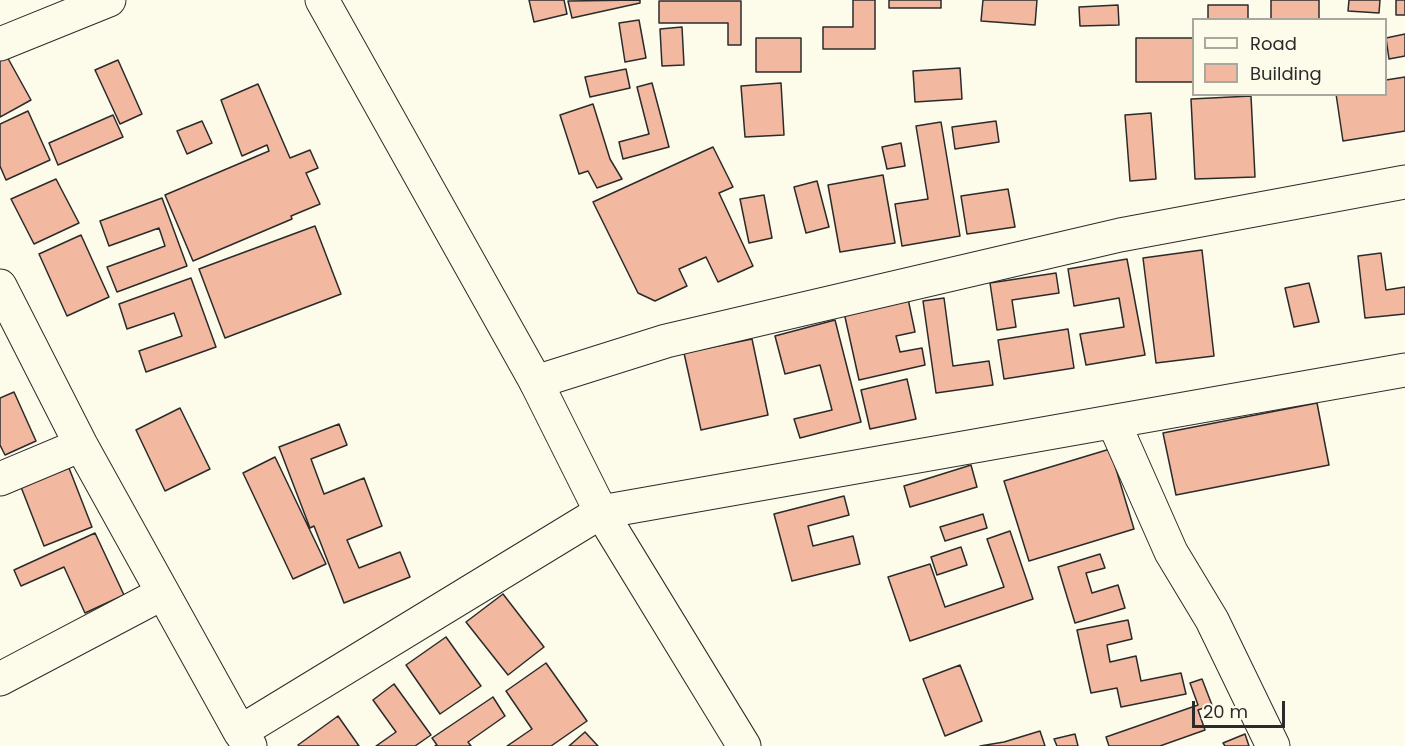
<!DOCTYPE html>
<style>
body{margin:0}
#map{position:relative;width:1405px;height:746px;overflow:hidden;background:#fdfbea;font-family:Poppins,sans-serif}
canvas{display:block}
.legend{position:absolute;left:1192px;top:18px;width:195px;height:78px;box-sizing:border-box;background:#fdfbea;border:2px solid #a9a89e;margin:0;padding:8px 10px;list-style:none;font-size:18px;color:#2b2b2b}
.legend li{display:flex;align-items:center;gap:12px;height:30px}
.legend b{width:30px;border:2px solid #a9a89e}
.scale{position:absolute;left:1192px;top:701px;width:93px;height:27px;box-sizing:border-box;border:3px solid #2b2b2b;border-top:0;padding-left:8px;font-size:18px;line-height:21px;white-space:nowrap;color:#2b2b2b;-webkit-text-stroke:4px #fdfbea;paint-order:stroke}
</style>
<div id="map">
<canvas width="1405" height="746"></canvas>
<ul class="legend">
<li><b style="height:8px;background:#fdfbea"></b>Road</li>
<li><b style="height:16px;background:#f2b8a0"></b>Building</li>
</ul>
<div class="scale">20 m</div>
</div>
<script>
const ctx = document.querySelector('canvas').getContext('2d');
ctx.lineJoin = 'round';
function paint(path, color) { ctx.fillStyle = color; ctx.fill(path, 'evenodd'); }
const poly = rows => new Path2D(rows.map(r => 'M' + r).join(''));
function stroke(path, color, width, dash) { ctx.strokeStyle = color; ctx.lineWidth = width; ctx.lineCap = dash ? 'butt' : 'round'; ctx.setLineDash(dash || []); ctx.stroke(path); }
const building = poly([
 [529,0,564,0,567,14,534,22,529,0],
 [640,0,640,3,572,18,568,1,640,0],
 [853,0,875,0,875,49,823,49,823,27,853,27,853,0],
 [889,0,941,0,941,8,889,8,889,0],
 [983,0,1037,0,1035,25,981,21,983,0],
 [1271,0,1319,0,1319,20,1271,20,1271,0],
 [1349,0,1380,0,1379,13,1348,11,1349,0],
 [1396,0,1405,0,1405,15,1396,15,1396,0],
 [659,1,741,1,741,45,728,45,728,23,659,23,659,1],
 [1118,5,1119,25,1080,26,1079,7,1118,5],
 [1208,5,1248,5,1248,20,1208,20,1208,5],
 [639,20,646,58,625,62,619,23,639,20],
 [682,27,684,65,662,66,660,29,682,27],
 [1405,34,1405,56,1389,59,1386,38,1405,34],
 [756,38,801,38,801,72,756,72,756,38],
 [1136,38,1194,38,1194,82,1136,82,1136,38],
 [5,53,31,100,0,117,0,55,5,53],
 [118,60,142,114,120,124,95,70,118,60],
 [960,68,962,99,915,102,913,71,960,68],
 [626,69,630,88,590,97,585,77,626,69],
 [1405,77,1405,131,1343,141,1336,94,1386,94,1386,80,1405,77],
 [652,83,669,147,623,159,619,142,649,134,637,87,652,83],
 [781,83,784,135,745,137,741,86,781,83],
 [258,84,290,158,310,150,318,168,306,173,320,204,291,216,292,219,193,261,165,195,269,151,267,145,242,156,221,100,258,84],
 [1251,96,1255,177,1195,179,1191,99,1251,96],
 [593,104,610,159,622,179,597,188,588,171,579,174,560,115,593,104],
 [28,111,50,160,6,180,0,166,0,124,28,111],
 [1151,113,1156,179,1130,181,1125,115,1151,113],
 [113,115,123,137,58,165,49,143,113,115],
 [202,121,212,143,187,154,177,131,202,121],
 [996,121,999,142,955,149,952,127,996,121],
 [941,122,960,236,902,246,895,204,928,199,916,126,941,122],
 [901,143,905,166,887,169,882,147,901,143],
 [713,147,733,187,719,193,753,266,718,282,706,257,679,269,687,286,655,301,638,293,593,202,713,147],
 [883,175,895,243,840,252,828,185,883,175],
 [56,179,79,223,34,244,11,199,56,179],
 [817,181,829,227,806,233,794,187,817,181],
 [1008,189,1015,227,967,234,961,196,1008,189],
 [764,195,772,238,749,243,740,199,764,195],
 [162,198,187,266,117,292,107,267,165,246,159,228,109,246,100,221,162,198],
 [315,226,341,294,225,338,199,269,315,226],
 [81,235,109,297,67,316,39,254,81,235],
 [1202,250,1214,356,1156,363,1143,258,1202,250],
 [1381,253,1386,290,1405,287,1405,314,1365,318,1358,256,1381,253],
 [1127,259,1145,355,1086,365,1080,334,1124,327,1119,298,1074,306,1068,269,1127,259],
 [1056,273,1059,293,1012,300,1016,327,997,330,990,283,1056,273],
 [191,278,216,347,146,372,139,351,182,336,174,313,127,329,119,304,191,278],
 [1309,283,1319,322,1294,327,1285,288,1309,283],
 [907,294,915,332,896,336,900,352,922,348,925,365,859,380,843,308,907,294],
 [944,298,953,366,989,361,993,385,936,393,923,301,944,298],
 [835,320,861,422,800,438,794,419,832,410,820,365,785,374,775,336,835,320],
 [1068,329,1074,368,1004,379,998,340,1068,329],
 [752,339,768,415,701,430,684,353,752,339],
 [907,379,916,419,870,429,861,390,907,379],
 [14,392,36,441,5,455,0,445,0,398,14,392],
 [1317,403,1329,465,1176,495,1163,433,1317,403],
 [180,408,210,469,165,491,136,430,180,408],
 [339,424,347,445,311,459,324,494,364,478,382,526,347,540,359,568,400,552,410,577,344,603,314,526,310,528,279,447,339,424],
 [1110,449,1134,529,1029,561,1004,481,1110,449],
 [275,457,326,564,293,579,243,473,275,457],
 [971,465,977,487,910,507,904,486,971,465],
 [69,468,92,527,44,546,21,487,69,468],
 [844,496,849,515,808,526,813,546,853,536,860,564,792,581,774,514,844,496],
 [983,514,987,528,945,541,940,527,983,514],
 [1010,531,1033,599,910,641,888,577,930,564,945,607,1004,587,987,539,1010,531],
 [95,533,124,595,85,613,64,567,21,586,14,570,95,533],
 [961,547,967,565,937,575,931,557,961,547],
 [1100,554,1105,568,1086,573,1092,593,1118,585,1125,608,1075,623,1058,567,1100,554],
 [503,594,544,647,508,675,466,622,503,594],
 [1128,620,1132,639,1107,645,1110,662,1136,656,1141,681,1181,673,1186,694,1121,707,1117,688,1091,693,1077,630,1128,620],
 [446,637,481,686,440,714,406,665,446,637],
 [546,663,587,721,551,746,507,746,532,729,506,691,546,663],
 [960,665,982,721,945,736,923,679,960,665],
 [1202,679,1212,705,1198,710,1205,730,1160,746,1109,746,1106,737,1198,705,1190,683,1202,679],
 [394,684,431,735,415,746,376,746,396,732,373,700,394,684],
 [493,697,505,716,468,742,471,746,435,746,437,745,432,738,493,697],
 [338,716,359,746,299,746,298,745,338,716],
 [1040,731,1045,746,980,746,1004,742,1040,731],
 [585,732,598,746,569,746,585,732],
 [1075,734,1078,746,1057,746,1054,739,1075,734],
 [1245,734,1249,746,1225,746,1223,743,1245,734]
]);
paint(building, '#f2b8a0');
stroke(building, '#2b2b2b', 1.5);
const minor = poly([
 [0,44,109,0],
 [0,286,81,445,240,732,250,746],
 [536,382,666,341,1120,235,1405,182],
 [1114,423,1171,552,1212,620,1273,746],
 [0,479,81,445],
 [0,679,163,593],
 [240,732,601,512,1405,370]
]);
const highway = poly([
 [322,0,536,382,601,512,744,746]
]);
stroke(minor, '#2b2b2b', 35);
stroke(highway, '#2b2b2b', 35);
stroke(minor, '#fdfbea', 33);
stroke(highway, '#fdfbea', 33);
</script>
